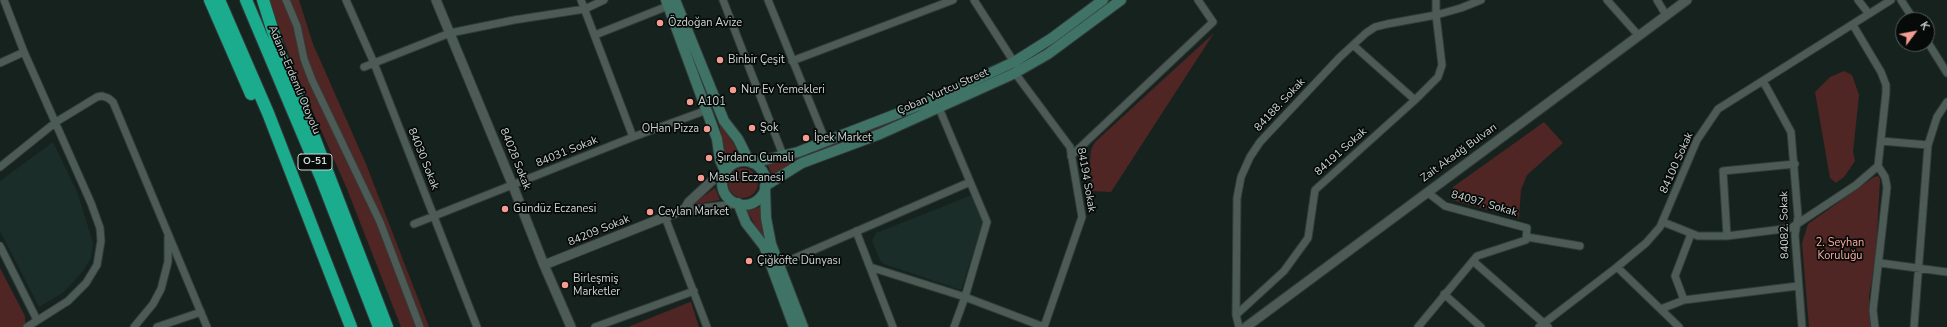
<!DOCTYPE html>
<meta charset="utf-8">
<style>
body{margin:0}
#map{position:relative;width:1947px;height:327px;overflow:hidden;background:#16221e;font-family:"Nunito Sans",sans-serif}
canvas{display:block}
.north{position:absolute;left:1895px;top:12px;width:40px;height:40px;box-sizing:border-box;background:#060a09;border:1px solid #565b5a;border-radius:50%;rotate:58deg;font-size:11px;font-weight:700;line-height:16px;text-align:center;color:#cdd5d3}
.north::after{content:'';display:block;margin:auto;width:14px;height:18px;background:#f59c92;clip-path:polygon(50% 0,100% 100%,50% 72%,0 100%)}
</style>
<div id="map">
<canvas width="1947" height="327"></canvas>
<div class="north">K</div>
</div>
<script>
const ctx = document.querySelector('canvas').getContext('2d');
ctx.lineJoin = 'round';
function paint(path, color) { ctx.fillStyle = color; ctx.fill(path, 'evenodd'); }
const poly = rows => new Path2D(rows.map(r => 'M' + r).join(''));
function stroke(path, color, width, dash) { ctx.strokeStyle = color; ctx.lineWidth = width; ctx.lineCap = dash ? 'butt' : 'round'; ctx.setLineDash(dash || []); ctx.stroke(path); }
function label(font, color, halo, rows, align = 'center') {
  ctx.font = font + ' "Nunito Sans",sans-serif'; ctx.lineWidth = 3.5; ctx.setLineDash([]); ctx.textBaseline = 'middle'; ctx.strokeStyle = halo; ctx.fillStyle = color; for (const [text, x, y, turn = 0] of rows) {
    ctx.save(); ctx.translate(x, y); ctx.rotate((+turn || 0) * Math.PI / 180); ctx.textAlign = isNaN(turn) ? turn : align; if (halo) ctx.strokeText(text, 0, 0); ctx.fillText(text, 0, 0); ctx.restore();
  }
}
paint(poly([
 [53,142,78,194,93,243,91,258,83,271,64,292,39,307,0,231,0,181],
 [972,195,983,222,961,290,884,264,880,260,872,241,876,233]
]), '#1a2d28');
paint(poly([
 [269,0,299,0,313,44,366,164,429,327,401,327,347,189,295,71],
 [670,0,720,122,738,151,725,158,719,123],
 [1109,0,1113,0,1041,54,1016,67,890,124,801,158,773,176,767,164,1039,52,1067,33],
 [1214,33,1111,192,1092,191,1090,162,1091,150,1095,142],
 [1844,71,1852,75,1859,95,1853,152,1855,161,1844,177,1836,183,1830,178,1815,92,1830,77],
 [1544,122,1563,143,1527,175,1521,190,1519,218,1452,200,1453,187],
 '728 183a15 15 0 1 1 30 0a15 15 0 1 1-30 0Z',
 [1878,176,1880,179,1876,255,1869,296,1871,327,1809,327,1802,243,1808,224,1874,177],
 [715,188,720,200,691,205],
 [760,207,767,241,765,242,747,211],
 [0,268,25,316,25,327,0,327],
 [691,302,699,327,628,327,690,302]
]), '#4f2623');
const minor = poly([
 [4,0,24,52,91,203,100,228,101,241,97,265,86,283,68,301,27,327],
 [286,0,297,26,304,59,312,80,380,222,420,327],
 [346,0,374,63,477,327],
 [581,0,633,137],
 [723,0,783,155],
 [768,0,826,142],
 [974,0,1014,62],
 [1607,0,1639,36],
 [1657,0,1666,15],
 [1858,0,1869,14],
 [1901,0,1914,20],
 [1853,25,1881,72,1886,85,1886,93,1878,166],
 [595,35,668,6],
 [1927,41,1947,73],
 [1353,45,1415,100],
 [792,61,953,0],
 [0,63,24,52],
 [364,67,450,33,514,20,585,9,604,0],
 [1015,73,1070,147,1082,217,1044,327],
 [1763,81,1791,132,1798,217,1795,235,1802,327],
 [939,108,987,222,965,297,954,327],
 [1881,141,1928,145,1937,117,1947,102],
 [1071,156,1213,22,1198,0],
 [0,167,56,122,97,97,102,96,108,98,113,102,207,327],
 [665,217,707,327],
 [1663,222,1698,236,1727,236,1791,228,1856,185,1878,166],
 [414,224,633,137,707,110],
 [1727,236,1723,171,1795,164],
 [1527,237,1580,246],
 [0,246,37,320],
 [1473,261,1548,327],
 [1880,263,1947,272],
 [779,265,970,182],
 [1617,267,1679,327],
 [1444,294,1481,327],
 [1684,300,1675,276,1691,234],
 [1661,309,1684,300,1798,286],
 [1236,315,1284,271,1308,238,1315,190,1415,100,1438,77,1442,65,1436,15,1436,0],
 [134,327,153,304,161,289,168,262,168,237],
 [157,327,201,312],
 [595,327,694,291],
 [893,327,856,231,870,267,965,297,1044,327],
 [1239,327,1236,315,1237,198,1241,177,1250,157,1260,142,1340,57,1366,33,1375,27,1387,24,1436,15,1461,8,1481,0],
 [1418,327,1477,256,1526,240,1527,228,1445,206,1427,192],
 [1539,327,1617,267,1646,243,1660,227,1697,140,1718,109,1891,0],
 [1875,327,1873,310,1887,187,1885,177,1878,166],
 [1914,327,1928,145]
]);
const tertiary = poly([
 [436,0,513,186,544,265,571,327],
 [685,209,689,202,715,178,724,174],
 [544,265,685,209,694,210,726,206,734,202],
 [1246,327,1687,0]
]);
const secondary = poly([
 [666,0,717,139,720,160,725,171],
 [675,0,724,121,738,139,749,161],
 '722 183a22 22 0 1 1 44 0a22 22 0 1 1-44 0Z',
 [752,163,798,152,930,101,1014,62,1052,38,1103,0],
 [765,186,802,163,880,134,1013,74,1048,54,1121,0],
 [765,189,766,218,771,244,803,327],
 [738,203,746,223,764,246,794,327]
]);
const motorway = poly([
 [210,0,251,94],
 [219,0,268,113,351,327],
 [246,0,322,180,379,327],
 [263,0,281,57,312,132,387,327]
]);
stroke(minor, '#333b39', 9);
stroke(tertiary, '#333b39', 11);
stroke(secondary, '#333b39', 12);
stroke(motorway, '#333b39', 14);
stroke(minor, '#4d5b56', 7);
stroke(tertiary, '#4d5b56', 9);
stroke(secondary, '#3e7366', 10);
stroke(motorway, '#1bac8d', 12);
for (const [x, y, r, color] of [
 [660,23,4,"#f59c92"],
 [720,60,4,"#f59c92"],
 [733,90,4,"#f59c92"],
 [690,102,4,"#f59c92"],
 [752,128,4,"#f59c92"],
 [707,129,4,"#f59c92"],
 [806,138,4,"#f59c92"],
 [709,158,4,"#f59c92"],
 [701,178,4,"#f59c92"],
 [505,209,4,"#f59c92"],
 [650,212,4,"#f59c92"],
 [749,261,4,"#f59c92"],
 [565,285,4,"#f59c92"]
]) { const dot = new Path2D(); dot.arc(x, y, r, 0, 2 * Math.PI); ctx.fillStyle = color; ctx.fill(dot); stroke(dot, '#060a09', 1.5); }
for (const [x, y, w] of [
 [315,162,34]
]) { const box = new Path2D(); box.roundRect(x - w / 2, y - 8, w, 16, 3); ctx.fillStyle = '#060a09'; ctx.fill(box); stroke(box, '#cdd5d3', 1); }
label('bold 10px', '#cdd5d3', null, [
 ["O-51",315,162]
]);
label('11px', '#cdd5d3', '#060a09', [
 ["Özdoğan Avize",668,23],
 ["Binbir Çeşit",728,60],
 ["Nur Ev Yemekleri",741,90],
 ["A101",698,102],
 ["Şok",760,128],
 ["OHan Pizza",699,129,"right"],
 ["İpek Market",814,138],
 ["Şırdancı Cumali",717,158],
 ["Masal Eczanesi",709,178],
 ["Gündüz Eczanesi",513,209],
 ["Ceylan Market",658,212],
 ["Çiğköfte Dünyası",757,261],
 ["Birleşmiş",573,279],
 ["Marketler",573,292]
], 'left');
label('11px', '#cdd5d3', '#060a09', [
 ["Adana-Erdemli Otoyolu",294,80,67],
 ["Çoban Yurtcu Street",943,92,-24],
 ["84188. Sokak",1280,105,-47],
 ["84031 Sokak",567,152,-22],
 ["84191 Sokak",1341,152,-42],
 ["Zait Akadğ Bulvarı",1459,153,-36],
 ["84030 Sokak",423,159,68],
 ["84028 Sokak",515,159,68],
 ["84100 Sokak",1677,163,-66],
 ["84194 Sokak",1086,180,80],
 ["84097. Sokak",1484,204,16],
 ["84082. Sokak",1785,225,-91],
 ["84209 Sokak",599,231,-22]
]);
label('11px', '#fba99f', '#060a09', [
 ["2. Seyhan",1840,243],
 ["Koruluğu",1840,256]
]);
</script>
